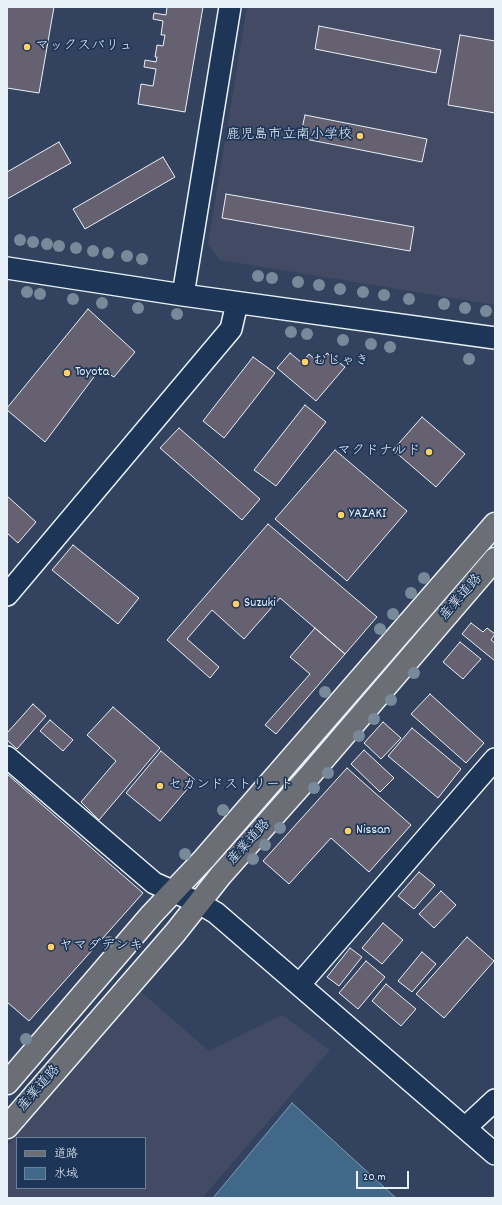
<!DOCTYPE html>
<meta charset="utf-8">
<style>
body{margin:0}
#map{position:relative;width:502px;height:1205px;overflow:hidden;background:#33425e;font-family:Dekko,"Klee One",sans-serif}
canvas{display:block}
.frame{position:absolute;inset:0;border:8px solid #e8f1f8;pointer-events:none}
.legend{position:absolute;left:16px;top:1137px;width:130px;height:52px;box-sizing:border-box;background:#1d3557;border:1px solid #6e8097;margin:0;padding:5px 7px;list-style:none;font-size:12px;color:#e8f1f8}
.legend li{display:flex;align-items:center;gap:8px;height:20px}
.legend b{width:20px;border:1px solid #6e8097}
.scale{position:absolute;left:356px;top:1171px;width:53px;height:18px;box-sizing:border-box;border:2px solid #e8f1f8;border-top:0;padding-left:5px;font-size:12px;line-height:14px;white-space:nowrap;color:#e8f1f8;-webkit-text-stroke:3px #1d3557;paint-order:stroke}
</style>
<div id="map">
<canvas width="502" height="1205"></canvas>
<div class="frame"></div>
<ul class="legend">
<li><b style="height:5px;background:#6b6f75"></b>道路</li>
<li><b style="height:11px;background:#416889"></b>水域</li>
</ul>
<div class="scale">20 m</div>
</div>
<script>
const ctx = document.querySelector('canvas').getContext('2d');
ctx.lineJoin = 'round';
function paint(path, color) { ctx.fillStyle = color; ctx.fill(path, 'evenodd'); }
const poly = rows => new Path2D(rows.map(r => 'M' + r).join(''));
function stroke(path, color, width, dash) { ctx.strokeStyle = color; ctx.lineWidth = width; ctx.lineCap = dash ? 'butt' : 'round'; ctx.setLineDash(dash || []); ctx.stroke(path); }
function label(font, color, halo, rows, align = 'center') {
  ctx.font = font + ' Dekko,"Klee One",sans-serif'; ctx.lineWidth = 3.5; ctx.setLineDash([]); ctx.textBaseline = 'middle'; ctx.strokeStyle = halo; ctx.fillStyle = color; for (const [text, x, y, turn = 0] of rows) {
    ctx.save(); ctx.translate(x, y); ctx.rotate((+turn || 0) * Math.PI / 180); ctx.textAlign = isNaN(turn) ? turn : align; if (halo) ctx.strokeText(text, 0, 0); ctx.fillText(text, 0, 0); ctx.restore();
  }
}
paint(poly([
 [247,7,495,7,495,305,220,260,208,244],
 [140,991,209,1051,282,1015,330,1050,202,1198,7,1198,7,1146],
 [17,1138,145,1138,145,1188,17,1188]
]), '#424b63');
const water = poly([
 [292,1103,396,1198,213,1198,292,1103]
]);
paint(water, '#416889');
stroke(water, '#849fb5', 1);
const building = poly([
 [7,7,54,7,39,93,7,88,7,7],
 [167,7,203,7,185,112,138,104,141,84,153,86,156,69,144,67,145,60,156,62,157,57,155,57,157,45,163,46,165,35,161,35,163,21,153,19,154,13,166,15,167,7],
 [319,26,441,50,436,73,315,49,319,26],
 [460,35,495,41,495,113,448,105,460,35],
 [305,115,427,139,422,162,300,138,305,115],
 [59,142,71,163,7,199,7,172,59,142],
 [163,157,175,177,85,229,73,209,163,157],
 [226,194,414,227,410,251,222,218,226,194],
 [88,309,135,352,114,377,100,369,45,442,7,410,7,408,88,309],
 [290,353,302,363,309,354,319,363,327,353,345,367,316,401,277,368,290,353],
 [253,357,275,373,224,438,203,421,253,357],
 [305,405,326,422,276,486,254,470,305,405],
 [422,417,465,454,436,487,393,450,422,417],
 [179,428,260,499,242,520,160,448,179,428],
 [335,450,407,511,347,581,275,519,335,450],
 [7,496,36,522,18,543,7,533,7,496],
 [268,524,377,617,345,654,280,598,244,639,212,610,187,639,219,667,210,678,167,640,268,524],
 [73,545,139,598,118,624,52,570,73,545],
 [471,623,483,632,487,628,495,634,491,640,495,643,495,661,462,634,471,623],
 [315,628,345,654,276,734,265,725,310,674,290,657,315,628],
 [460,642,481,659,463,679,443,662,460,642],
 [430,694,484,743,466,763,411,714,430,694],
 [33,704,46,716,17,749,7,740,7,733,33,704],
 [113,707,160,748,99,820,81,802,116,761,87,735,113,707],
 [50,720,73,740,63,751,40,731,50,720],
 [383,722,401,738,381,759,364,743,383,722],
 [412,728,461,769,438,798,388,756,412,728],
 [364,750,394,778,380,792,351,764,364,750],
 [161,751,195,780,160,821,126,793,161,751],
 [347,768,411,825,369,872,331,838,289,884,263,861,347,768],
 [7,774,143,893,29,1021,7,1002,7,774],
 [419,872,435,885,414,909,398,896,419,872],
 [441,891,456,905,434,928,419,914,441,891],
 [383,923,403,940,382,964,362,948,383,923],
 [467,937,494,961,444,1018,416,994,467,937],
 [350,948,362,957,339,986,327,977,350,948],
 [422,952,436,964,412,992,398,981,422,952],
 [366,961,385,977,358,1009,339,993,366,961],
 [386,984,416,1009,401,1026,372,1001,386,984]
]);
paint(building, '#656170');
stroke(building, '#e8f1f8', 1);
const minor = poly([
 [7,268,183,295,495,338],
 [183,295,230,7],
 [7,595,231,329,237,303],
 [7,757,154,883,199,903,216,913,495,1154],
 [300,984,495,759],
 [465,1128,495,1100]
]);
const major = poly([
 [7,1083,152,914,204,859,495,524],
 [7,1127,175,933,221,875,310,775,495,559]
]);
stroke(minor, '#e8f1f8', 24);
stroke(major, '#e8f1f8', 25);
stroke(minor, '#1d3557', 21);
stroke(major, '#6b6f75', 22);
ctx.fillStyle = '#788a99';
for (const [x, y] of [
 [20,240],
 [33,242],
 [47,244],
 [59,246],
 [76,248],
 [93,251],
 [108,253],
 [127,256],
 [142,259],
 [258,276],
 [272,278],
 [298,282],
 [319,285],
 [340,289],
 [27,292],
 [363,292],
 [40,294],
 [384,295],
 [73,299],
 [409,299],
 [102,303],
 [444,304],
 [138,308],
 [465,308],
 [486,311],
 [177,314],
 [291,332],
 [307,334],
 [343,340],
 [371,344],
 [390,347],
 [469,359],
 [424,578],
 [411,593],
 [393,614],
 [380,629],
 [414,673],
 [325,692],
 [391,700],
 [374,719],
 [359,736],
 [328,773],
 [314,788],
 [223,810],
 [280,828],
 [265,845],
 [185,854],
 [253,859],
 [109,942],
 [26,1039]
]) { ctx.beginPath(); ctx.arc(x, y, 6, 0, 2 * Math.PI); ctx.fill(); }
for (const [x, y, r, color] of [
 [27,47,4,"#ffd166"],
 [360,136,4,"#ffd166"],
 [305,362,4,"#ffd166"],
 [67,373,4,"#ffd166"],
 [429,452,4,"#ffd166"],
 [341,515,4,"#ffd166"],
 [236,604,4,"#ffd166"],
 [160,786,4,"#ffd166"],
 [348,831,4,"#ffd166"],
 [51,947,4,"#ffd166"]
]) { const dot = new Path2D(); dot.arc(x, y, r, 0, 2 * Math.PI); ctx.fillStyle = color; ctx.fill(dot); stroke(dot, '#1d3557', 1.5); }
label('14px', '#e8f1f8', '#1d3557', [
 ["マックスバリュ",35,47],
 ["鹿児島市立南小学校",352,136,"right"],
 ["むじゃき",313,362],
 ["Toyota",75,373],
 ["マクドナルド",421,452,"right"],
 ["YAZAKI",349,515],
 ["Suzuki",244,604],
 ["セカンドストリート",168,786],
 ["Nissan",356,831],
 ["ヤマダデンキ",59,947]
], 'left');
label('14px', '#e8f1f8', '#1d3557', [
 ["産業道路",462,598,-49],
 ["産業道路",250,843,-48],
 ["産業道路",40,1089,-49]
]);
</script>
